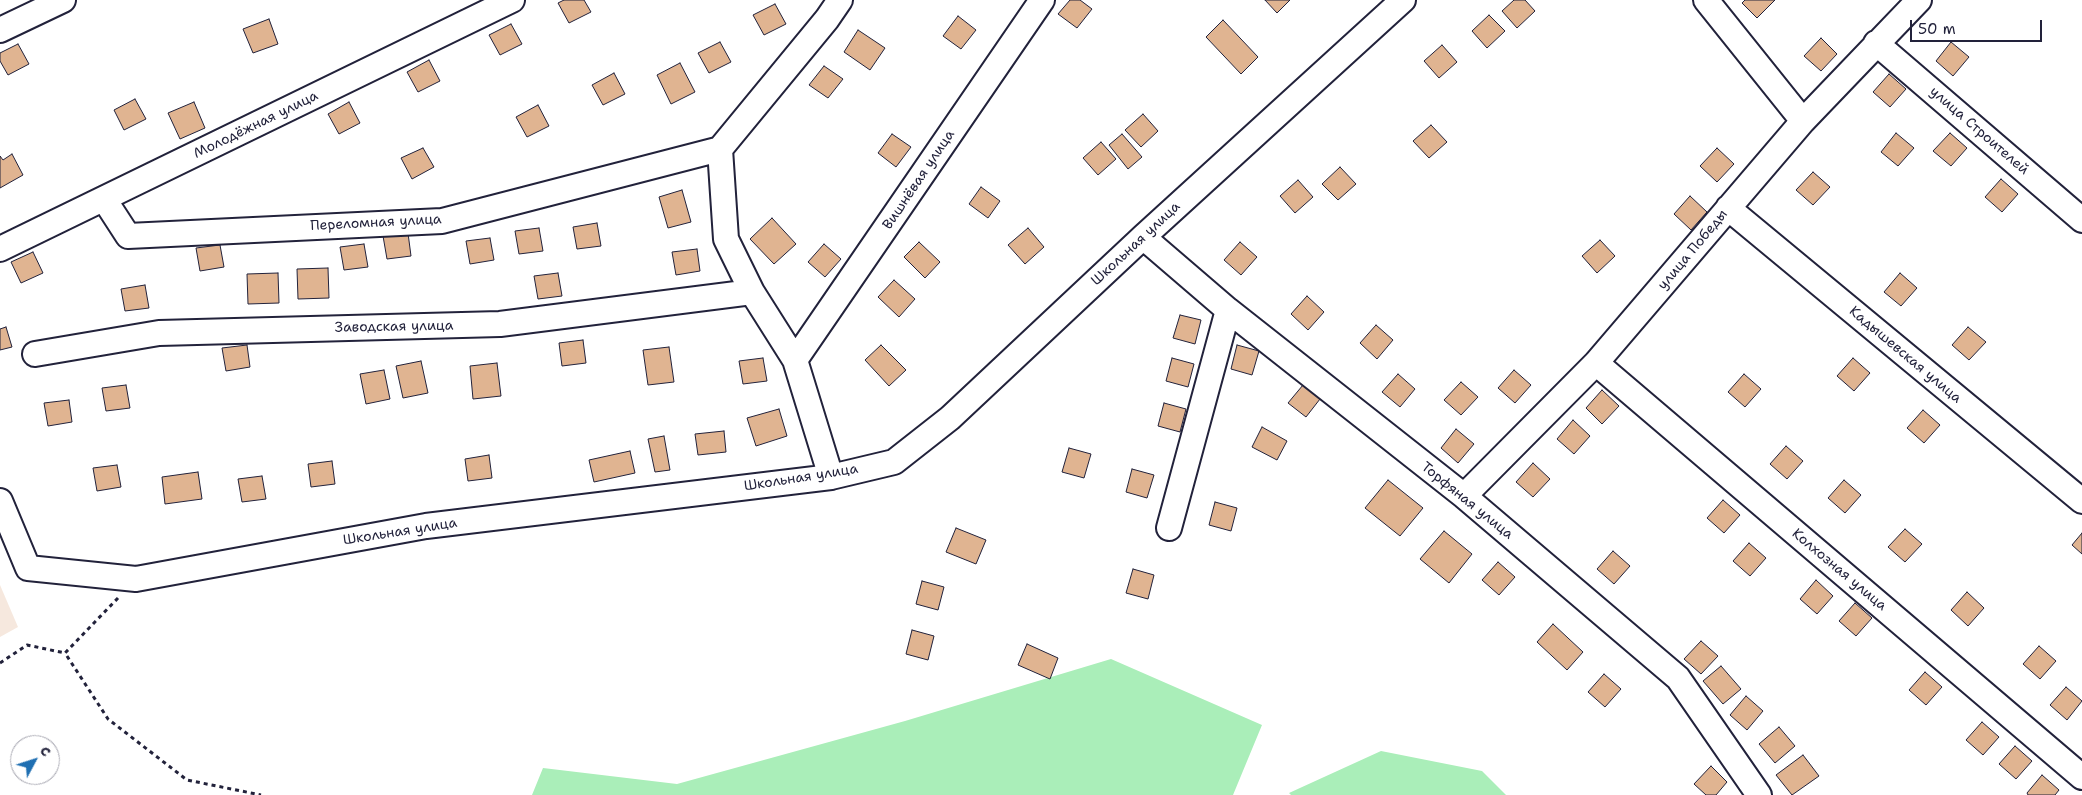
<!DOCTYPE html>
<meta charset="utf-8">
<style>
body{margin:0}
#map{position:relative;width:2082px;height:795px;overflow:hidden;background:#fff;font-family:"Shantell Sans",sans-serif}
canvas{display:block}
.north{position:absolute;left:10px;top:735px;width:50px;height:50px;box-sizing:border-box;background:#fff;border:1px solid #a7a7b1;border-radius:50%;rotate:50deg;font-size:14px;font-weight:700;line-height:20px;text-align:center;color:#22223b}
.north::after{content:'';display:block;margin:auto;width:18px;height:22px;background:#1f6fb2;clip-path:polygon(50% 0,100% 100%,50% 72%,0 100%)}
.scale{position:absolute;left:1910px;top:20px;width:132px;height:22px;box-sizing:border-box;border:2px solid #22223b;border-top:0;padding-left:6px;font-size:15px;line-height:18px;white-space:nowrap;color:#22223b;-webkit-text-stroke:4px #fff;paint-order:stroke}
</style>
<div id="map">
<canvas width="2082" height="795"></canvas>
<div class="north">С</div>
<div class="scale">50 m</div>
</div>
<script>
const ctx = document.querySelector('canvas').getContext('2d');
ctx.lineJoin = 'round';
function paint(path, color) { ctx.fillStyle = color; ctx.fill(path, 'evenodd'); }
const poly = rows => new Path2D(rows.map(r => 'M' + r).join(''));
function stroke(path, color, width, dash) { ctx.strokeStyle = color; ctx.lineWidth = width; ctx.lineCap = dash ? 'butt' : 'round'; ctx.setLineDash(dash || []); ctx.stroke(path); }
function label(font, color, halo, rows, align = 'center') {
  ctx.font = font + ' "Shantell Sans",sans-serif'; ctx.lineWidth = 5; ctx.setLineDash([]); ctx.textBaseline = 'middle'; ctx.strokeStyle = halo; ctx.fillStyle = color; for (const [text, x, y, turn = 0] of rows) {
    ctx.save(); ctx.translate(x, y); ctx.rotate((+turn || 0) * Math.PI / 180); ctx.textAlign = isNaN(turn) ? turn : align; if (halo) ctx.strokeText(text, 0, 0); ctx.fillText(text, 0, 0); ctx.restore();
  }
}
paint(poly([
 [0,585,18,627,0,637]
]), '#f6e8de');
paint(poly([
 [1111,659,1262,725,1233,795,532,795,543,768,677,784,905,721],
 [1381,751,1482,771,1506,795,1291,795,1289,793]
]), '#aaeeb9');
const building = poly([
 [564,0,584,0,591,12,569,23,558,3,564,0],
 [1070,0,1080,0,1092,9,1077,28,1058,14,1070,0],
 [1265,0,1290,0,1277,13,1265,0],
 [1514,0,1525,0,1535,11,1517,28,1502,11,1514,0],
 [1745,0,1775,0,1757,18,1742,3,1745,0],
 [775,4,786,24,764,35,753,15,775,4],
 [1489,15,1505,31,1487,48,1472,31,1489,15],
 [958,16,976,30,961,49,943,36,958,16],
 [269,19,278,44,253,53,243,29,269,19],
 [1223,20,1258,57,1241,74,1206,37,1223,20],
 [511,24,522,44,500,55,489,35,511,24],
 [858,30,885,48,870,70,844,52,858,30],
 [1821,38,1837,54,1821,71,1804,56,1821,38],
 [720,42,731,62,709,73,698,53,720,42],
 [1951,42,1969,57,1953,76,1936,61,1951,42],
 [18,44,29,64,8,75,0,61,0,53,18,44],
 [1442,45,1457,62,1439,78,1424,61,1442,45],
 [429,60,440,81,418,92,407,72,429,60],
 [680,63,695,92,671,104,657,75,680,63],
 [824,66,843,79,828,98,809,85,824,66],
 [614,73,625,94,603,105,592,85,614,73],
 [1889,74,1906,89,1890,107,1873,92,1889,74],
 [135,99,146,119,124,130,114,110,135,99],
 [194,102,205,128,180,139,168,113,194,102],
 [349,102,360,123,339,134,328,114,349,102],
 [538,105,549,126,527,137,516,117,538,105],
 [1143,114,1158,131,1141,147,1125,130,1143,114],
 [1431,125,1447,142,1429,158,1413,141,1431,125],
 [1896,133,1914,148,1898,166,1881,152,1896,133],
 [1950,133,1967,148,1951,166,1933,151,1950,133],
 [892,134,911,147,896,167,878,153,892,134],
 [1122,134,1142,157,1128,169,1109,145,1122,134],
 [1101,142,1116,159,1098,175,1083,158,1101,142],
 [423,148,434,167,412,179,401,158,423,148],
 [1717,148,1734,164,1717,182,1700,166,1717,148],
 [12,154,23,175,0,188,0,156,3,160,12,154],
 [1340,167,1356,184,1338,200,1322,184,1340,167],
 [1813,172,1830,187,1813,205,1796,190,1813,172],
 [2001,179,2018,194,2002,212,1985,197,2001,179],
 [1298,180,1313,197,1295,213,1280,196,1298,180],
 [981,187,1000,201,988,218,969,204,981,187],
 [682,190,691,222,668,228,659,197,682,190],
 [1690,196,1707,212,1691,230,1674,214,1690,196],
 [772,218,796,244,774,264,750,239,772,218],
 [597,223,601,246,577,249,573,227,597,223],
 [539,228,543,251,519,254,515,231,539,228],
 [1028,228,1044,247,1025,264,1008,245,1028,228],
 [408,233,411,256,387,259,383,236,408,233],
 [490,238,494,260,470,264,466,241,490,238],
 [1600,240,1615,256,1597,273,1582,256,1600,240],
 [919,242,940,262,925,278,904,257,919,242],
 [1240,242,1257,257,1241,275,1224,260,1240,242],
 [364,244,368,267,344,270,340,247,364,244],
 [824,244,841,259,825,277,808,262,824,244],
 [220,245,224,267,200,271,196,248,220,245],
 [697,249,700,271,676,275,672,252,697,249],
 [33,252,43,273,21,283,11,262,33,252],
 [328,268,329,298,298,299,297,269,328,268],
 [278,273,279,303,248,304,247,274,278,273],
 [558,273,562,296,538,299,534,276,558,273],
 [1900,273,1917,288,1901,306,1884,292,1900,273],
 [894,280,915,299,899,317,878,297,894,280],
 [145,285,149,308,125,311,121,289,145,285],
 [1307,296,1324,312,1308,330,1291,314,1307,296],
 [1180,315,1201,320,1195,344,1173,338,1180,315],
 [1376,325,1393,340,1377,359,1360,343,1376,325],
 [6,327,12,347,0,350,0,329,6,327],
 [1968,327,1986,342,1969,360,1952,345,1968,327],
 [583,340,586,363,562,366,559,343,583,340],
 [247,345,250,367,226,371,222,348,247,345],
 [881,345,906,370,889,386,865,360,881,345],
 [1237,345,1259,351,1252,375,1231,369,1237,345],
 [669,347,674,382,648,385,643,350,669,347],
 [763,358,767,381,743,384,739,361,763,358],
 [1172,358,1194,364,1188,387,1166,381,1172,358],
 [1853,358,1870,373,1854,391,1837,376,1853,358],
 [421,361,428,393,403,398,396,366,421,361],
 [497,363,501,396,473,399,470,366,497,363],
 [384,370,390,399,366,404,360,374,384,370],
 [1514,370,1531,385,1515,403,1498,388,1514,370],
 [1398,374,1415,389,1400,407,1382,392,1398,374],
 [1744,374,1761,389,1745,407,1728,392,1744,374],
 [1461,382,1478,397,1461,415,1444,400,1461,382],
 [126,385,130,408,106,411,102,388,126,385],
 [1303,385,1320,399,1306,417,1288,403,1303,385],
 [1602,390,1619,406,1602,424,1586,408,1602,390],
 [69,400,72,422,48,426,44,403,69,400],
 [1164,403,1186,409,1180,432,1158,426,1164,403],
 [779,409,787,436,756,446,747,418,779,409],
 [1923,410,1940,425,1924,443,1907,428,1923,410],
 [1573,420,1590,436,1574,454,1557,439,1573,420],
 [1262,427,1287,441,1277,460,1252,447,1262,427],
 [1456,429,1474,444,1458,463,1441,448,1456,429],
 [724,431,726,452,698,455,695,434,724,431],
 [664,436,670,470,655,472,648,439,664,436],
 [1786,446,1803,461,1787,479,1770,464,1786,446],
 [1069,448,1091,454,1084,478,1062,472,1069,448],
 [630,451,635,473,594,482,589,460,630,451],
 [489,455,492,478,468,481,465,459,489,455],
 [332,461,335,484,311,487,308,464,332,461],
 [1533,463,1550,479,1533,497,1516,482,1533,463],
 [117,465,121,487,97,491,93,468,117,465],
 [1132,469,1154,475,1147,498,1126,492,1132,469],
 [198,472,202,499,165,504,162,477,198,472],
 [262,476,266,499,242,502,238,479,262,476],
 [1388,480,1423,508,1400,536,1365,508,1388,480],
 [1844,480,1861,495,1845,513,1828,498,1844,480],
 [1723,500,1740,515,1724,533,1707,518,1723,500],
 [1215,502,1237,508,1231,531,1209,525,1215,502],
 [956,528,986,540,976,564,946,552,956,528],
 [1905,529,1922,544,1905,562,1888,547,1905,529],
 [1444,531,1472,554,1449,583,1420,559,1444,531],
 [2082,533,2082,554,2072,545,2082,533],
 [1749,543,1766,558,1750,576,1733,561,1749,543],
 [1613,551,1630,566,1614,584,1597,569,1613,551],
 [1498,562,1515,577,1499,595,1482,580,1498,562],
 [1133,569,1154,575,1148,599,1126,593,1133,569],
 [1816,580,1833,596,1817,614,1800,599,1816,580],
 [922,581,944,587,938,610,916,604,922,581],
 [1967,592,1984,608,1968,626,1951,610,1967,592],
 [1855,603,1872,618,1856,636,1839,621,1855,603],
 [1553,624,1583,652,1567,670,1537,642,1553,624],
 [912,630,934,636,928,660,906,654,912,630],
 [1701,641,1718,656,1701,674,1684,659,1701,641],
 [1027,644,1058,658,1050,679,1018,665,1027,644],
 [2039,646,2056,661,2040,679,2023,664,2039,646],
 [1721,666,1741,689,1723,704,1703,681,1721,666],
 [1925,672,1942,687,1926,705,1909,690,1925,672],
 [1604,674,1621,689,1605,707,1588,692,1604,674],
 [2066,687,2082,701,2067,720,2050,705,2066,687],
 [1746,696,1763,711,1747,730,1730,715,1746,696],
 [1982,722,1999,737,1983,755,1966,740,1982,722],
 [1779,727,1795,746,1775,763,1759,744,1779,727],
 [2015,746,2032,761,2016,779,1999,764,2015,746],
 [1803,755,1819,776,1792,795,1776,775,1803,755],
 [1711,766,1727,782,1716,795,1706,795,1694,784,1711,766],
 [2042,775,2059,790,2055,795,2028,795,2027,793,2042,775]
]);
paint(building, '#e0b491');
stroke(building, '#22223b', 1);
const minor = poly([
 [1706,0,1803,121],
 [0,30,63,0],
 [1876,43,2082,220],
 [104,199,128,236,442,221,720,149],
 [1728,208,2082,501],
 [1143,237,1228,310,1464,496,1678,678,1759,795],
 [0,249,512,0],
 [35,354,159,333,500,324,752,292],
 [795,360,1042,0],
 [1596,363,2082,777],
 [831,477,795,360,752,292,726,239,720,149,827,19,840,0],
 [1464,496,1596,363,1803,121,1919,0],
 [0,501,28,568,136,579,426,526,831,477,894,462,950,418,1143,237,1403,0],
 [1169,528,1228,310]
]);
stroke(minor, '#22223b', 28);
stroke(poly([
 [118,598,65,653,108,719,187,780,261,795],
 [0,663,27,645,65,653]
]), '#22223b', 3, [4, 4]);
stroke(minor, '#fff', 24);
label('14px', '#22223b', '#fff', [
 ["Молодёжная улица",256,125,-26],
 ["улица Строителей",1979,131,41],
 ["Вишнёвая улица",919,180,-56],
 ["Переломная улица",376,223,-3],
 ["Школьная улица",1136,244,-43],
 ["улица Победы",1693,250,-50],
 ["Заводская улица",394,327,-1],
 ["Кадышевская улица",1905,355,40],
 ["Школьная улица",801,478,-9],
 ["Торфяная улица",1467,501,39],
 ["Школьная улица",400,532,-9],
 ["Колхозная улица",1839,570,40]
]);
</script>
